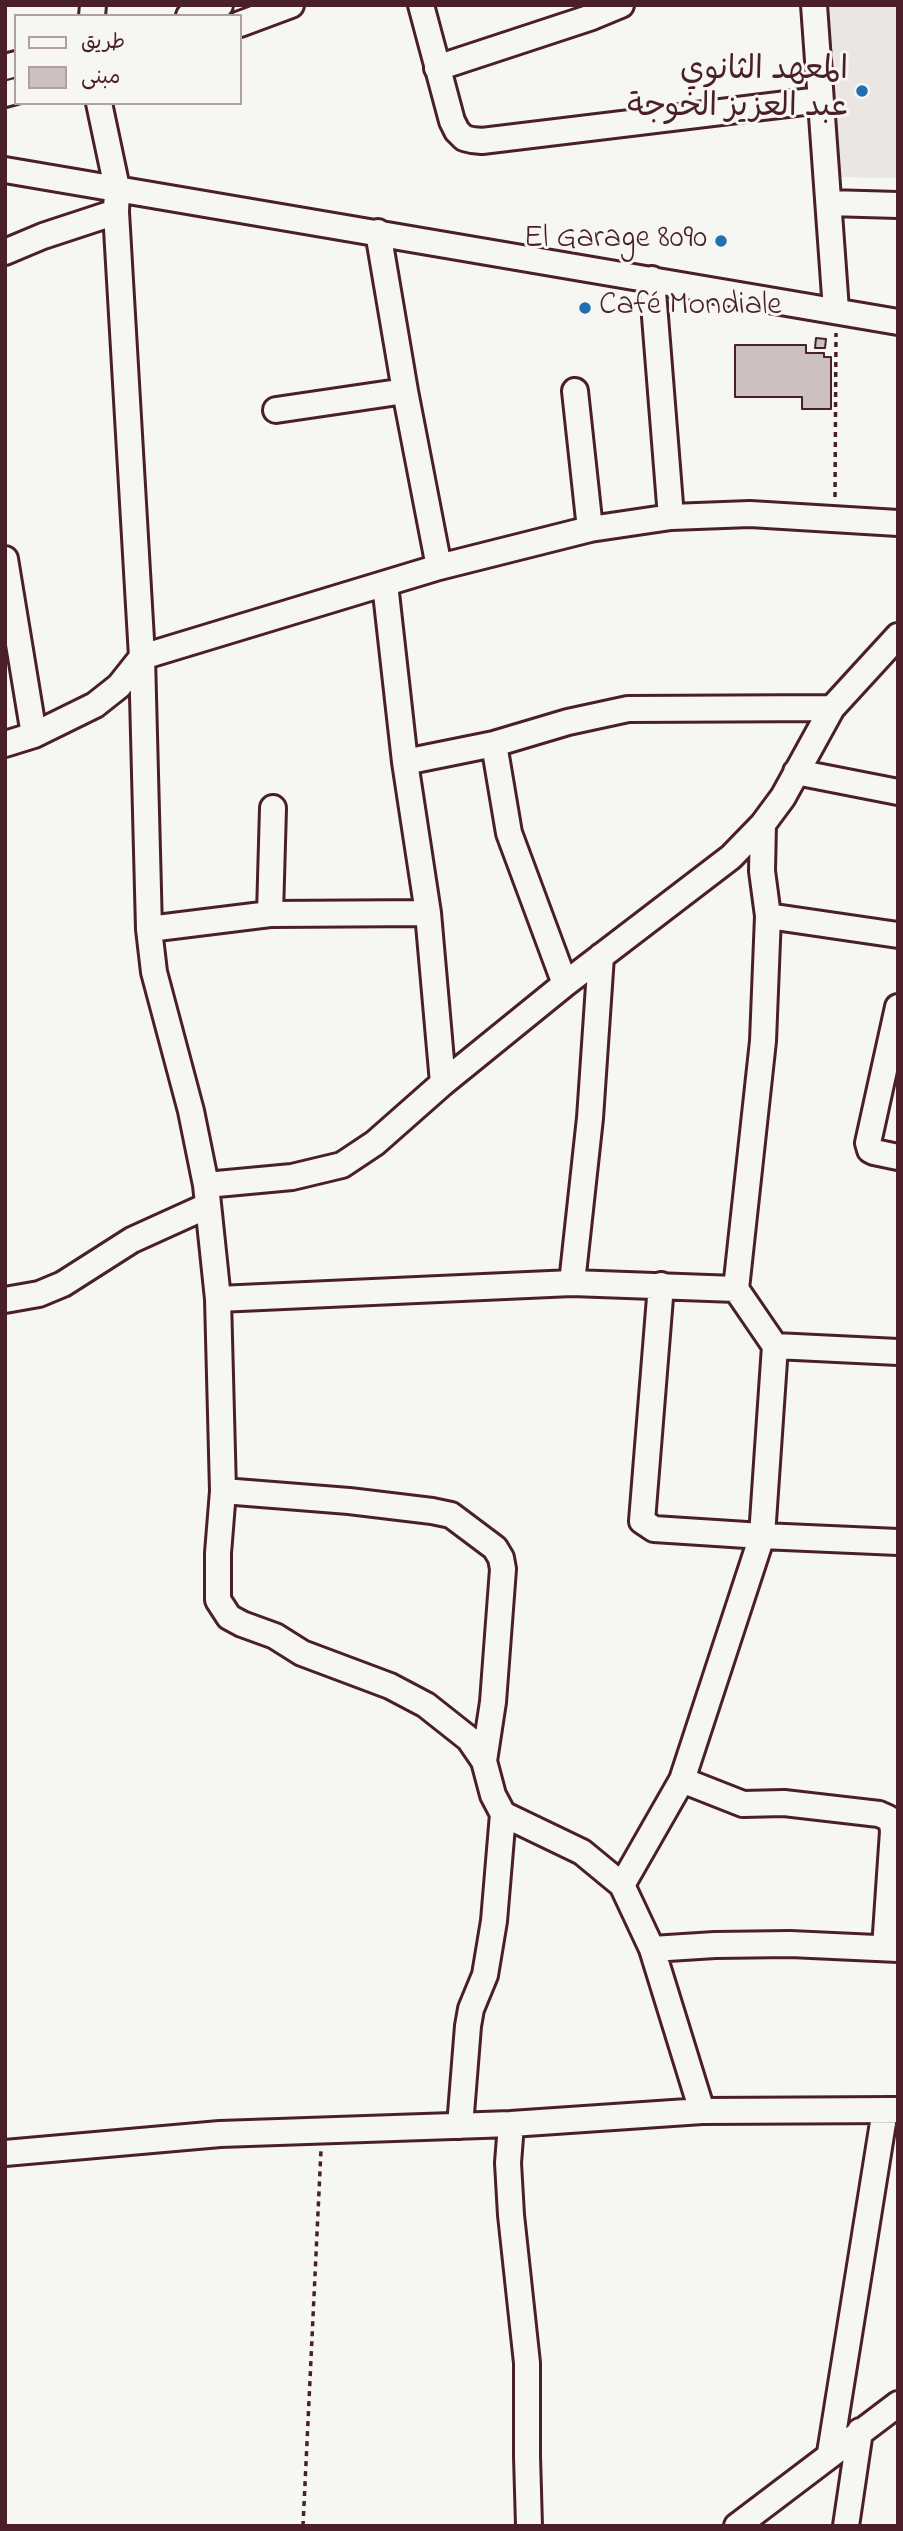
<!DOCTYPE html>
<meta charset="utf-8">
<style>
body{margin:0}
#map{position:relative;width:903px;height:2531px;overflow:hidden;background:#f6f6f2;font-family:"Indie Flower","Playpen Sans Arabic",sans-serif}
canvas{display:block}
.frame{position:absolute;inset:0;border:7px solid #4a1f2b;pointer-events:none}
.legend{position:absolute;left:14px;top:14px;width:228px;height:91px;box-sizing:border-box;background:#f6f6f2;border:2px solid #b1a0a2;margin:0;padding:9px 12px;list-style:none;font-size:21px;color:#4a1f2b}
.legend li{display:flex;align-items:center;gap:14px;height:35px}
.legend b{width:35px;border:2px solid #b1a0a2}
</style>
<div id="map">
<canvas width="903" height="2531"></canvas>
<div class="frame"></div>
<ul class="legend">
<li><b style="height:9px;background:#f6f6f2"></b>طريق</li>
<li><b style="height:19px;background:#ccc1c0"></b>مبنى</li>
</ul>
</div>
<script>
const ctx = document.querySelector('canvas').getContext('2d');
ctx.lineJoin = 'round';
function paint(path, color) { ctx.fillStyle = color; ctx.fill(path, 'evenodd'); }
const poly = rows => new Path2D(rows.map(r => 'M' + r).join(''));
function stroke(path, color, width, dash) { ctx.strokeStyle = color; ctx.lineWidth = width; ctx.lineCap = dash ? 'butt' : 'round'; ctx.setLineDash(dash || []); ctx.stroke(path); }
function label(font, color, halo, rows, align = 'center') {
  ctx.font = font + ' "Indie Flower","Playpen Sans Arabic",sans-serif'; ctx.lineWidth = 6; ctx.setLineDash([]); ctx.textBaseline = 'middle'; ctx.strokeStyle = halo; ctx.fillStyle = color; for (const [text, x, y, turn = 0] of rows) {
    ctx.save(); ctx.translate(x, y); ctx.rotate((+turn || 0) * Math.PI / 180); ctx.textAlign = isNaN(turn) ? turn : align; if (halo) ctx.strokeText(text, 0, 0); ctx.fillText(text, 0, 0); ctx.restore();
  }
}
paint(poly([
 [822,5,898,5,898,178,832,177]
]), '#e9e6e3');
const building = poly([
 [816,338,826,339,825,348,815,348,816,338],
 [735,345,806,345,806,353,824,353,824,357,831,357,831,409,802,409,802,397,735,397,735,345]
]);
paint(building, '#ccc1c0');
stroke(building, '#4a1f2b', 2);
const minor = poly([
 [421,5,452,121,457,131,464,138,472,140,482,141,820,100],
 [814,5,836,310],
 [92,16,93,5],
 [189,16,220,5],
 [240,24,291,5],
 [5,67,16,64],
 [437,68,592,17,621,5],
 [5,94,16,91],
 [99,103,117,188,116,212,142,657,149,929,154,972,191,1111,206,1185,218,1299,223,1491,218,1553,218,1600,229,1617,242,1624,275,1636,302,1653,390,1686,426,1705,469,1739,484,1761,493,1795,503,1814,582,1852,622,1885,652,1949,702,2111],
 [5,170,898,322],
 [829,203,898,205],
 [378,232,405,391,439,567],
 [5,252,43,236,116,212],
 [652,279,671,517],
 [575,391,590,529],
 [276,410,405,391],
 [5,559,34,735],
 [385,584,405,762,428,913,443,1083],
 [5,744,34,735,95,705,119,686,142,657,439,567,590,529,671,517,750,514,898,523],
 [494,744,509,833,565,984],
 [405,762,494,744,568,722,628,709,832,708],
 [796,772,898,792],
 [270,914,273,808],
 [768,916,898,935],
 [149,929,270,914,428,913],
 [898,1007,868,1143,870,1150,874,1152,898,1157],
 [206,1185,292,1177,342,1165,375,1143,443,1083,565,984,731,857,763,824,783,797,832,708,898,636],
 [572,1283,590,1118,601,956],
 [661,1285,642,1521,654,1529,762,1536,898,1542],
 [736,1289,763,1041,768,916,762,871,763,824],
 [218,1299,572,1283,736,1289,775,1346,898,1352],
 [5,1300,39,1294,63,1284,132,1240,207,1206],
 [223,1491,349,1501,432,1511,451,1515,495,1548,501,1558,503,1569,493,1702,484,1761],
 [682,1780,743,1804,784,1803,879,1814,888,1818,892,1824,893,1831,885,1948],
 [622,1885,682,1780,762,1536,775,1346],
 [652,1949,715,1945,790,1944,898,1949],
 [511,2124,508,2163,511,2215,527,2363,527,2456,529,2526],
 [460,2126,468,2026,471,2009,485,1975,494,1921,503,1814],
 [5,2153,220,2134,511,2124,702,2111,898,2110],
 [830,2453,885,2110],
 [737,2526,898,2404],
 [846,2526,860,2431]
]);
stroke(minor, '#4a1f2b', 30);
stroke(poly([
 [835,497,836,333],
 [303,2526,321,2150]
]), '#4a1f2b', 3.5, [5, 5]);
stroke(minor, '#f6f6f2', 24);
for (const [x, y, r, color] of [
 [862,91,7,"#1f6fb2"],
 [721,241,7,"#1f6fb2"],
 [585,308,7,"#1f6fb2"]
]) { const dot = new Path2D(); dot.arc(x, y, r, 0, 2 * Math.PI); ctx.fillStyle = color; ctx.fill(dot); stroke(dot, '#f6f6f2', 2.5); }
label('32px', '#4a1f2b', '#f6f6f2', [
 ["المعهد الثانوي",848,73],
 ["عبد العزيز الخوجة",848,110],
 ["El Garage 8090",707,241],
 ["Café Mondiale",599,308,"left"]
], 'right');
</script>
